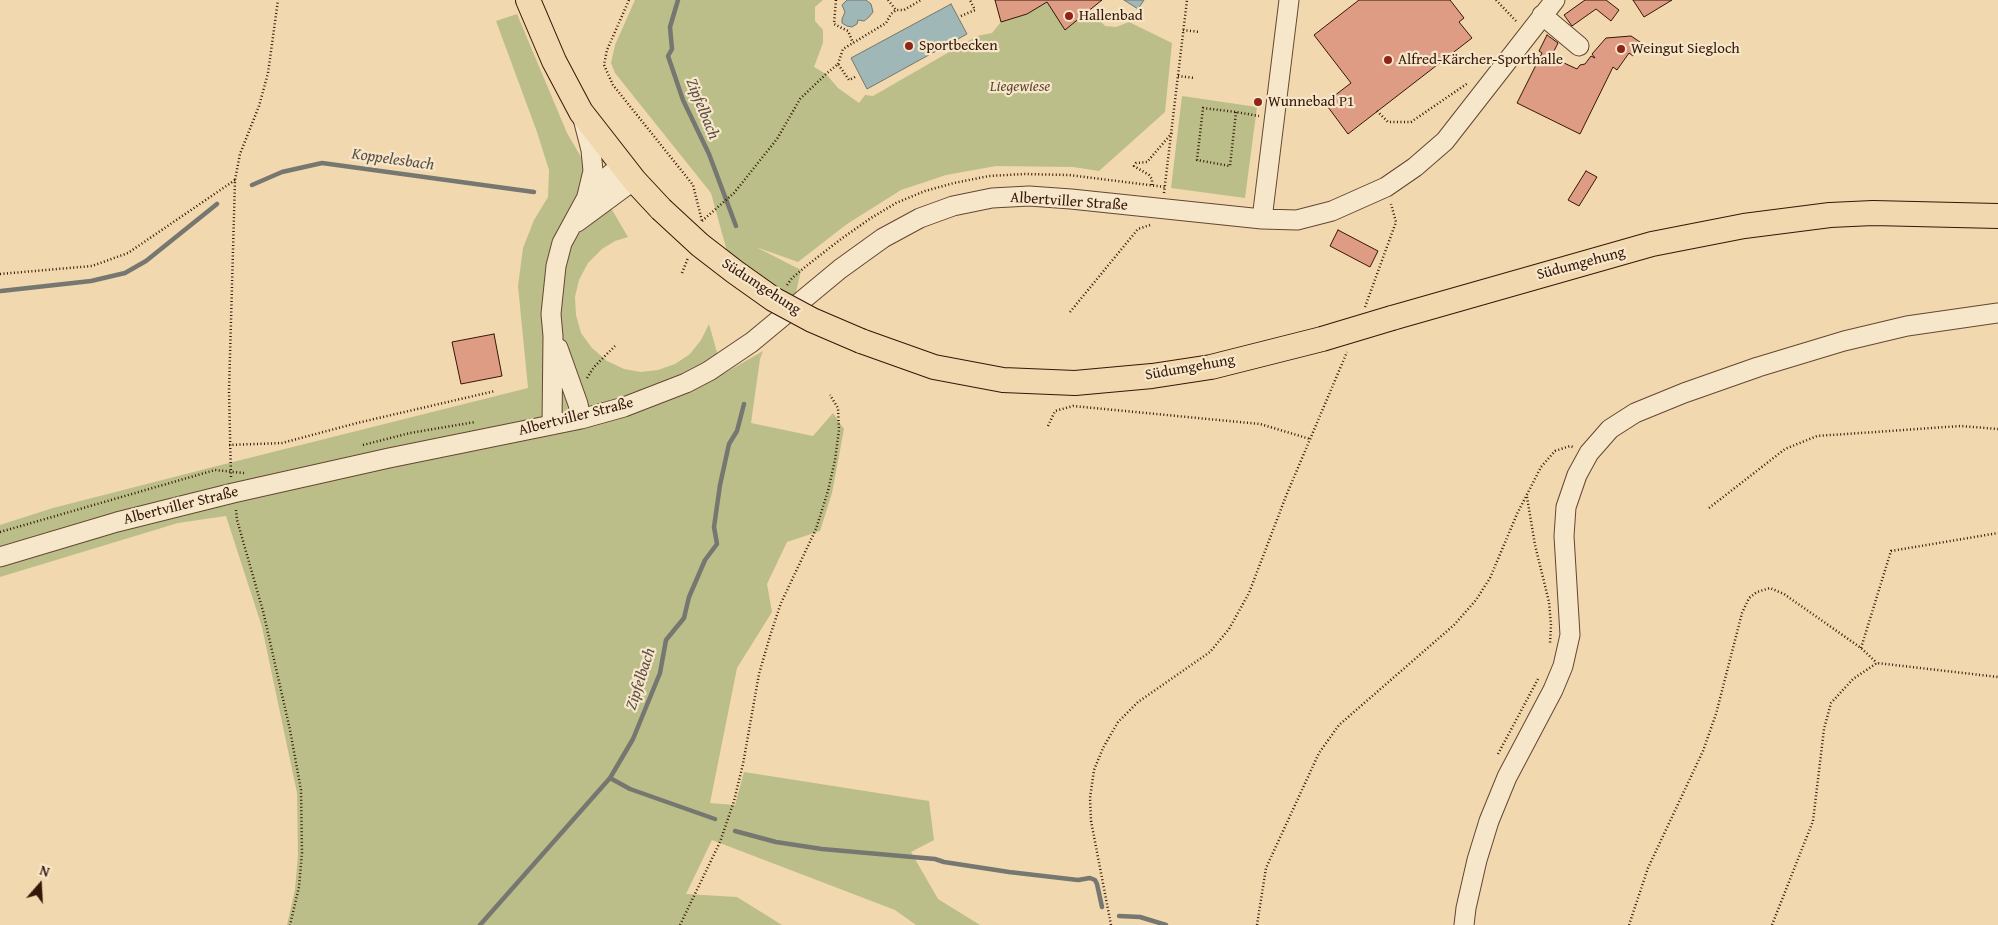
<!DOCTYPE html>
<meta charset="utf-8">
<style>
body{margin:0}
#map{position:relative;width:1998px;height:925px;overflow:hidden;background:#f1d8ae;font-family:"Gentium Book Plus",serif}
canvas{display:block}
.north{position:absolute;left:15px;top:860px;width:50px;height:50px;-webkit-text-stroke:4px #f6e6ca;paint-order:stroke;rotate:19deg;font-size:14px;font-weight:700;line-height:20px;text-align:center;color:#351608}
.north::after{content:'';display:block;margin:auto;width:18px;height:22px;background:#351608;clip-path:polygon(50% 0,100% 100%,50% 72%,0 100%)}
</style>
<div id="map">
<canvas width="1998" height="925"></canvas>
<div class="north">N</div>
</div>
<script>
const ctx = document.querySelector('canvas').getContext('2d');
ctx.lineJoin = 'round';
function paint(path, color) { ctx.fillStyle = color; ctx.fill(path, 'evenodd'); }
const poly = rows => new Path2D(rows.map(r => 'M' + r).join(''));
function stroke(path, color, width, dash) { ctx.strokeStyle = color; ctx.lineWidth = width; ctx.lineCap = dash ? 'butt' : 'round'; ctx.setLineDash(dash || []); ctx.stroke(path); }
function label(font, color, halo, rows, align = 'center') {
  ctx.font = font + ' "Gentium Book Plus",serif'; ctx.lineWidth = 4.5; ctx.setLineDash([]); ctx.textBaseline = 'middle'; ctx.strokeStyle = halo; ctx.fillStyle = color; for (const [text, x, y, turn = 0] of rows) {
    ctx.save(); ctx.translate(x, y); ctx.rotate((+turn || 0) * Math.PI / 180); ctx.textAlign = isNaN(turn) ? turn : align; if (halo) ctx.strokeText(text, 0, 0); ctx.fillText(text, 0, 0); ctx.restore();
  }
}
paint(poly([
 [635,0,823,0,815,7,815,21,823,30,823,43,814,67,826,74,838,88,859,103,865,95,873,96,977,36,992,33,1001,22,1027,14,1047,2,1090,10,1105,26,1116,27,1129,22,1172,43,1165,112,1099,171,1073,167,996,166,946,175,901,190,847,224,798,262,756,247,801,270,795,297,767,282,728,255,711,193,615,73,611,63,615,45],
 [517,14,567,133,628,237,615,241,602,249,588,263,579,280,575,297,576,315,581,333,592,348,607,361,624,369,641,372,658,370,675,364,690,354,701,340,709,324,723,374,763,351,760,359,751,423,813,436,833,413,844,429,832,493,820,531,787,542,767,584,772,612,737,668,710,803,735,805,744,772,929,801,934,840,911,852,938,899,980,925,916,925,895,910,712,840,686,894,737,897,782,925,287,925,295,890,298,855,297,793,262,627,226,516,178,523,0,577,0,525,53,508,217,466,528,388,518,286,523,248,534,220,548,197,549,170,537,132,496,21],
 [1182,96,1257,107,1245,198,1171,188]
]), '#bcbe89');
const water = poly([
 [847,0,866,0,871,4,873,12,869,17,864,21,858,20,857,24,852,27,847,26,842,23,842,19,845,12,842,5,847,0],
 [1124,0,1144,0,1138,9,1124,0],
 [951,4,967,34,867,89,851,58,951,4]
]);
paint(water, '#9fb7b6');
stroke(water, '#757770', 1);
stroke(poly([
 [678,0,670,27,672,49,668,56,683,100,709,154,736,226],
 [252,185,282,172,322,163,534,192],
 [1,291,91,281,125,273,146,261,217,204],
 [610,778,630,789,715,819],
 [735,831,776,842,822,849,935,859,944,862,1009,872,1078,880,1090,878,1095,880,1097,884,1102,907],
 [1119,916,1140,917,1166,925],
 [480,925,610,778,633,739,660,673,666,640,684,618,689,597,705,560,717,544,714,527,720,485,729,444,737,431,744,404]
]), '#757770', 4.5);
const building = poly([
 [995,0,1102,0,1065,30,1047,2,1027,14,1001,22,995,0],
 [1359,0,1450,0,1464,18,1459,22,1472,38,1348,134,1325,103,1351,83,1314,35,1359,0],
 [1585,0,1606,0,1619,10,1611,21,1596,9,1572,26,1564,15,1585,0],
 [1633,0,1672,0,1644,17,1633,0],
 [1547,35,1558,43,1551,57,1577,69,1580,65,1585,64,1591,56,1595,58,1592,54,1606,38,1631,36,1643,44,1633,56,1629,53,1617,70,1613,67,1580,134,1517,103,1542,53,1539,51,1547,35],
 [1586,171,1597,177,1579,206,1568,200,1586,171],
 [1338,230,1378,251,1370,267,1330,246,1338,230],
 [494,334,502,376,461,384,452,342,494,334]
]);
paint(building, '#df9c84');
stroke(building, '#351608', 1);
const minor = poly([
 [1542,15,1579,46],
 [582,115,591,150,593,171,587,196],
 [1262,219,1289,0],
 [577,222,634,180],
 [558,348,578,404,581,419],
 [552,425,553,336,551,314,556,266,562,243,587,197,601,182,622,165],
 [0,557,117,522,233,493,389,458,581,419,624,407,686,383,709,371,752,342,840,269,883,238,920,218,953,206,992,198,1029,196,1071,199,1262,219,1297,220,1332,211,1386,187,1415,167,1445,141,1555,0],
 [1464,925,1466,908,1477,860,1489,821,1507,777,1553,690,1563,666,1570,635,1564,536,1566,507,1577,475,1589,453,1610,429,1635,413,1684,393,1758,367,1844,341,1907,326,1998,313]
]);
const major = poly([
 [528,0,554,61,581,112,634,180,661,209],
 [1392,318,1652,244,1744,226,1830,215,1873,213,1998,216],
 [861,341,934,367,1003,380,1075,383,1152,376,1211,367,1322,339]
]);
stroke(minor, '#644632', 21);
stroke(major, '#351608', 26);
stroke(poly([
 [629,0,607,50,604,65,613,85,693,185,702,221],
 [836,0,834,24,848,31,853,43],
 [888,0,896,10],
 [1496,0,1516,21],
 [961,16,975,10,970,0],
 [1183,30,1200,32],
 [838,64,843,49,886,23,891,14,896,10,904,10,921,0],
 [1178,76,1195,78],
 [1377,111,1388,122,1411,122,1468,83],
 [1236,112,1230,166,1197,160,1203,108,1236,112,1259,116],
 [1152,185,1152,179,1149,175,1134,166,1136,163,1147,162,1172,133],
 [1164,193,1187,0],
 [702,221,734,193,777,139,800,99,826,74,838,64,849,80,857,76],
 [682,273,688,258],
 [0,274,92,266,128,253,235,180],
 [787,285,792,278,805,267,841,239,871,218,896,203,925,191,954,183,989,176,1024,174,1069,175,1165,187],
 [1365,307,1396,222,1391,204],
 [1070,312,1138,229,1150,225],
 [587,378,594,367,615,346],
 [1048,426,1055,411,1073,406,1260,424,1310,439],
 [229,445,282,443,357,423,495,391],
 [363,445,410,433,475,422],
 [231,477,229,391,235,180,240,154,259,106,268,73,278,0],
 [1527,497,1535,545,1549,602,1551,625,1550,644],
 [1709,508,1785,449,1817,436,1961,426,1998,429],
 [236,510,237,520,263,611,290,730,301,790,302,853,299,887,290,925],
 [0,532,215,470,244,473],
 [1861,648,1891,551,1998,533],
 [1498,754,1538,679],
 [680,925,720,842,734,801,743,764,759,674,770,636,781,603,816,529,828,491,835,460,839,430,838,408,830,395],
 [1111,925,1091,821,1090,798,1094,770,1103,748,1118,722,1138,702,1210,652,1229,629,1249,593,1286,496,1347,352],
 [1257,925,1266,868,1319,753,1339,725,1454,625,1476,600,1490,578,1517,514,1541,467,1555,451,1570,446,1573,447],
 [1629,925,1648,868,1703,751,1716,714,1742,613,1749,598,1757,592,1770,588,1784,594,1861,648,1877,663],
 [1772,925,1813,821,1824,729,1831,703,1853,679,1877,663,1998,677]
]), '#351608', 2.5, [1, 2.5]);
stroke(minor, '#f6e6ca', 19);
stroke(major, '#f1d8ae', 24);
const majorBridge = poly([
 [661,209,700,245,735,272,773,299,812,320,861,341],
 [1322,339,1392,318]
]);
stroke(majorBridge, '#351608', 26, []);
stroke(majorBridge, '#f1d8ae', 24);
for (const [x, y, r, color] of [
 [1069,16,5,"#8f2418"],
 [909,46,5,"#8f2418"],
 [1621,49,5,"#8f2418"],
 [1388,60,5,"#8f2418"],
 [1258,102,5,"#8f2418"]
]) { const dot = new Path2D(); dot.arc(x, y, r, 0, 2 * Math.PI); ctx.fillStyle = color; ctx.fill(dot); stroke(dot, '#f6e6ca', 2); }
label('15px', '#351608', '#f6e6ca', [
 ["Hallenbad",1079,16],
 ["Sportbecken",919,46],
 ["Weingut Siegloch",1631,49],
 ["Alfred-Kärcher-Sporthalle",1398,60],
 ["Wunnebad P1",1268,102]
], 'left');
label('italic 15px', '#5e482f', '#f6e6ca', [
 ["Liegewiese",1020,87]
]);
label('15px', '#351608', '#f6e6ca', [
 ["Albertviller Straße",1069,202,4],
 ["Südumgehung",1581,264,-15],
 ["Südumgehung",761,287,33],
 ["Südumgehung",1190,368,-10],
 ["Albertviller Straße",576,417,-14],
 ["Albertviller Straße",181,506,-14]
]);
label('italic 16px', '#5a4e45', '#f6e6ca', [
 ["Zipfelbach",702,109,68],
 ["Koppelesbach",393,160,8],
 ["Zipfelbach",641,679,-72]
]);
</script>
